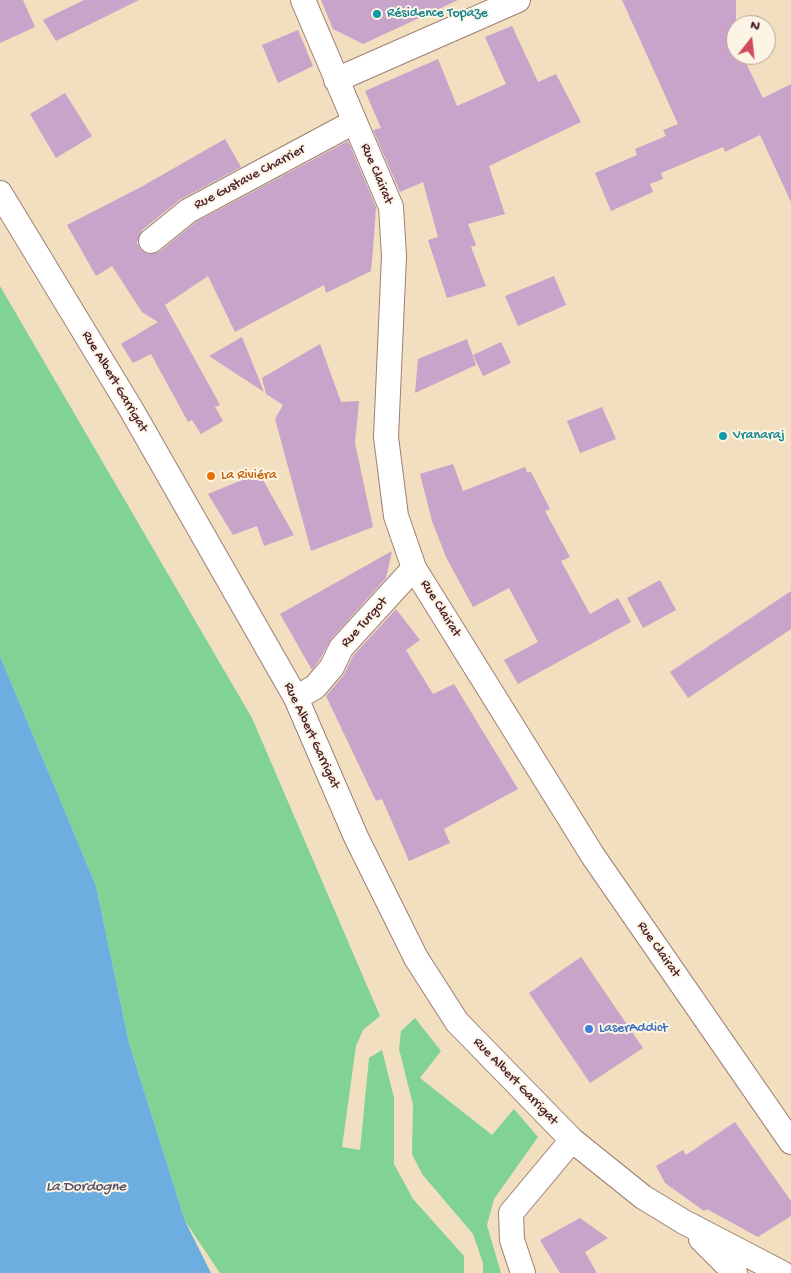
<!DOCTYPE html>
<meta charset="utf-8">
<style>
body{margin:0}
#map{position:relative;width:791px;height:1273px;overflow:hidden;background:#f1dfbf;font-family:"Gochi Hand",sans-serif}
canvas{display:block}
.north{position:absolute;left:726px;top:15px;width:50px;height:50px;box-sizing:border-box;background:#fcf5e5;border:1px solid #b59f9b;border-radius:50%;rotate:16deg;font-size:14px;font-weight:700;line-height:20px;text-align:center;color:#4a1f2b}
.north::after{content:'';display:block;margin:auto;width:18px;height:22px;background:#d1495b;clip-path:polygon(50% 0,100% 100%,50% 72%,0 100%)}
</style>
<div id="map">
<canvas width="791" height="1273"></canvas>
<div class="north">N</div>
</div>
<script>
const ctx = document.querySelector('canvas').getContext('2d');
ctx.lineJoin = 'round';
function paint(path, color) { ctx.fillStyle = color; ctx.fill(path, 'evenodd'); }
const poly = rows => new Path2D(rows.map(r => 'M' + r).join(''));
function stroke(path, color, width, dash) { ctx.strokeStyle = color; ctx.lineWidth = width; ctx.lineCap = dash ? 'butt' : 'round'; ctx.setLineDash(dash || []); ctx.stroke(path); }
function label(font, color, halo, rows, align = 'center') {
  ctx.font = font + ' "Gochi Hand",sans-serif'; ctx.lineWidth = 4; ctx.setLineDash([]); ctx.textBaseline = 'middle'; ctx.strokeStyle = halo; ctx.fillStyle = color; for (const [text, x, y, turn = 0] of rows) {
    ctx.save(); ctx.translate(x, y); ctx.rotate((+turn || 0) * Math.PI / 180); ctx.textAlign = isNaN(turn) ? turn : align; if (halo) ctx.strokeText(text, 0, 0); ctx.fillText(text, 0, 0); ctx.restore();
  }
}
paint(poly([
 [0,286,252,718,380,1016,363,1030,356,1046,342,1147,360,1150,369,1058,382,1050,394,1098,394,1164,413,1199,464,1256,464,1273,220,1273,185,1221,129,1043,96,886,0,656],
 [415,1018,441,1051,420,1078,492,1135,514,1109,538,1137,494,1199,487,1225,501,1273,483,1273,483,1263,473,1234,422,1174,412,1154,413,1105,399,1049,401,1031]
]), '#80d394');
paint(poly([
 [0,656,96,886,129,1043,185,1221,211,1273,0,1273]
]), '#6daee1');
paint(poly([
 [0,0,23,0,35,27,0,43],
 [84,0,139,0,56,41,43,20],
 [321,0,458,0,363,44,333,29],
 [622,0,736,0,736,55,742,55,763,98,791,84,791,202,760,135,725,152,723,147,661,173,663,179,650,184,653,192,611,211,595,173,637,155,635,149,666,136,663,130,678,124],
 [512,26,538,82,556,74,581,122,489,166,505,214,468,224,476,245,471,247,486,286,447,298,428,240,438,237,423,182,400,192,373,130,381,128,365,91,438,59,457,106,506,84,485,37],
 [298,30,313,66,278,83,262,45],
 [65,93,92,136,56,158,30,114],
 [225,139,241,167,181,199,142,230,137,243,141,250,147,254,159,252,196,222,348,141,376,207,373,250,371,271,326,293,324,285,235,332,208,276,165,305,220,405,215,407,223,421,201,434,192,420,188,422,151,354,133,363,121,344,158,322,142,312,112,266,96,276,67,225,141,187],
 [554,276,566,305,518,326,505,296],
 [242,337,264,392,209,356],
 [467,339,476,365,415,393,418,359],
 [501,342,511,363,483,376,473,355],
 [320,344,341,402,359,401,355,443,373,527,311,551,275,419,283,405,266,394,262,378],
 [602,407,616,439,580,453,567,421],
 [453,464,463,491,525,467,527,472,531,472,550,509,545,511,570,557,561,561,590,614,618,598,631,622,518,684,504,660,538,642,509,588,473,607,446,557,432,521,420,474],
 [259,473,294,535,264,546,257,526,233,535,208,494],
 [392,551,386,578,331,639,320,659,312,670,280,614],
 [660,580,676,610,643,628,627,598],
 [791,591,791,629,688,698,670,672],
 [396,609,420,640,406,650,433,694,454,684,518,789,444,829,450,843,409,861,382,799,376,801,326,696,343,676,353,656],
 [581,957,643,1048,590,1083,529,993],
 [735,1122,791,1201,791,1216,758,1237,707,1209,704,1211,665,1183,656,1166,683,1150,686,1155],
 [580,1218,608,1238,585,1252,597,1273,560,1273,540,1240]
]), '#c8a3ca');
const minor = poly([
 [303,0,391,207,394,256,386,437,396,516,414,568,593,856,791,1142],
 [336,80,518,0],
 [0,193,131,409,296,698,356,837,416,958,457,1022,572,1140,643,1197,684,1222,782,1273],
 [151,241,188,211,354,122],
 [296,698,315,687,332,667,341,648,414,568],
 [701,1239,735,1273],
 [523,1273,512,1240,511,1213,572,1140]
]);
stroke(minor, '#9e7f75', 26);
stroke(minor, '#fff', 24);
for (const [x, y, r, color] of [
 [377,14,5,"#0f9aa8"],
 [723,436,5,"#0f9aa8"],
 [211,476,5,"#e8710a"],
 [589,1029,5,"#3f7fe0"]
]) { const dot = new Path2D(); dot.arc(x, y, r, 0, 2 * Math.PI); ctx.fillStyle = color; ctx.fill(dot); stroke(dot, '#fcf5e5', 2); }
label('14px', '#0d838f', '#fcf5e5', [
 ["Résidence Topaze",387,14],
 ["Vranaraj",733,436]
], 'left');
label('14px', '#4a1f2b', '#fcf5e5', [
 ["Rue Clairat",376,174,67],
 ["Rue Gustave Charrier",250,178,-28],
 ["Rue Albert Garrigat",114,382,59],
 ["Rue Clairat",440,609,58],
 ["Rue Turgot",365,623,-48],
 ["Rue Albert Garrigat",311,736,65],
 ["Rue Clairat",658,950,55],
 ["Rue Albert Garrigat",515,1082,46]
]);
label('14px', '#c56008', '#fcf5e5', [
 ["La Riviéra",221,476]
], 'left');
label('14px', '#366cbe', '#fcf5e5', [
 ["LaserAddict",599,1029]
], 'left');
label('italic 15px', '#56516b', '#fcf5e5', [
 ["La Dordogne",86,1188]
]);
</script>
